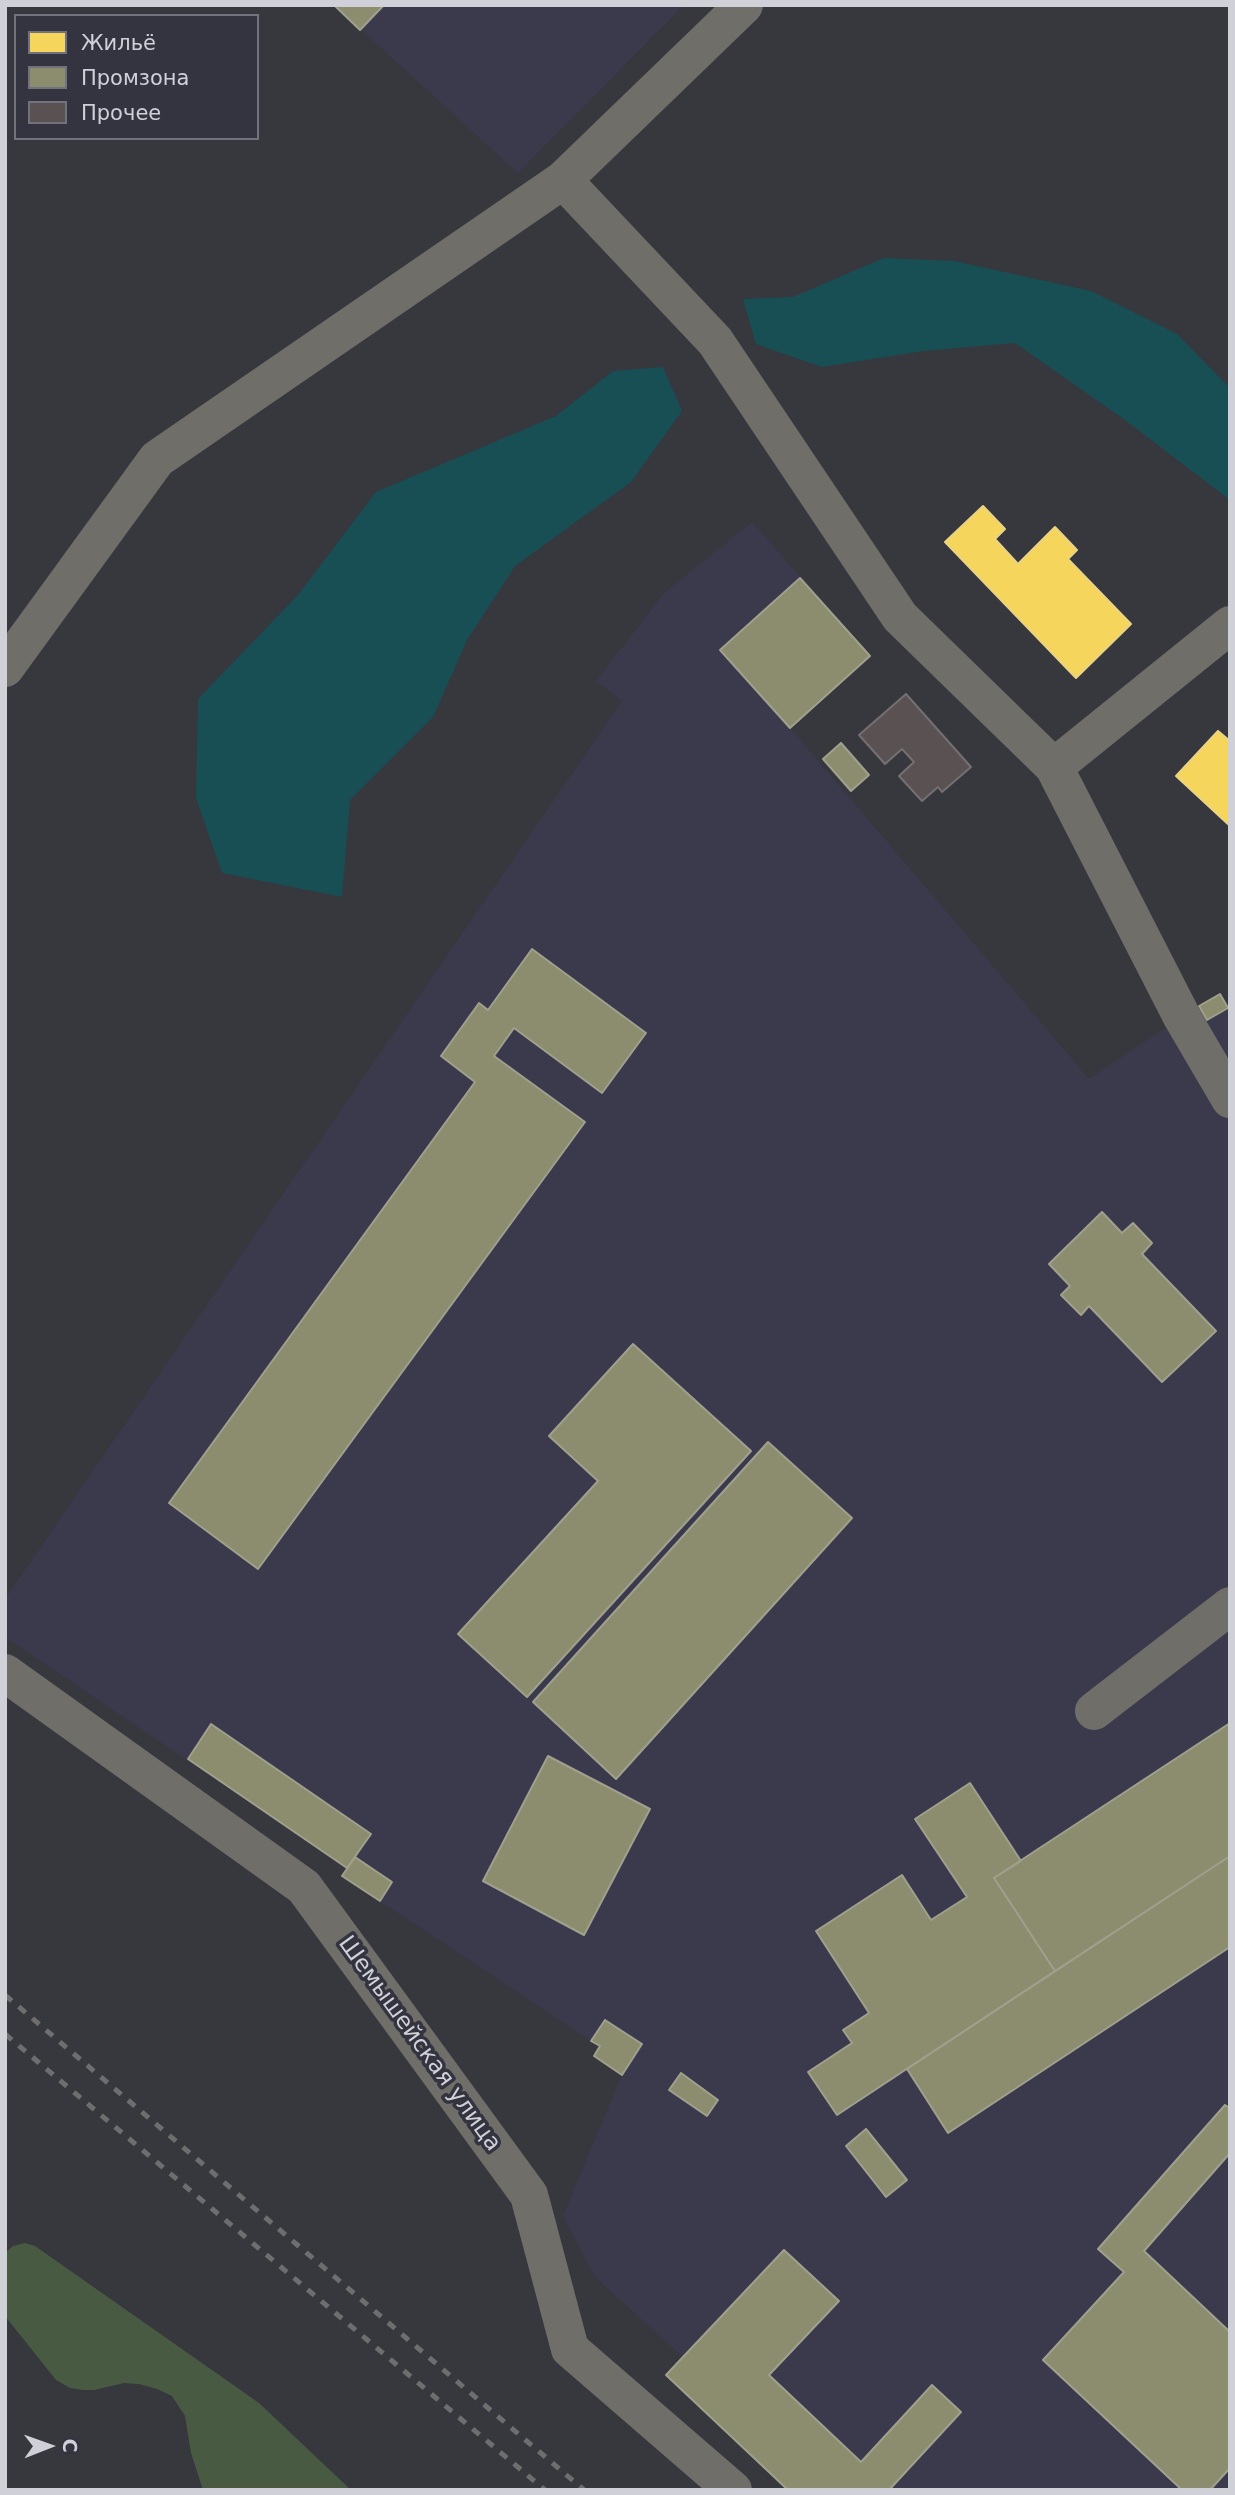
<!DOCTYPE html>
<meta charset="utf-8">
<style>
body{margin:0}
#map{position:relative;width:1235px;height:2495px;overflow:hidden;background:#37373e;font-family:"DejaVu Sans",sans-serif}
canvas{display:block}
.frame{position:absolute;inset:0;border:7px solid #d0d0d8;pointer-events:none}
.legend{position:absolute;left:14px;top:14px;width:245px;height:126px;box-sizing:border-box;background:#343441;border:2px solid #72727d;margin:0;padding:9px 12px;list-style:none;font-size:21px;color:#d0d0d8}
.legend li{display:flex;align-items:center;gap:14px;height:35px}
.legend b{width:35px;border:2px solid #72727d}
.north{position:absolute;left:14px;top:2411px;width:70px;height:70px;-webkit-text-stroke:5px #343441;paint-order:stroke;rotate:89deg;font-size:19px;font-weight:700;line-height:28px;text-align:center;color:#d0d0d8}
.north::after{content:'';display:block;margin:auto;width:24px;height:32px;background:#d0d0d8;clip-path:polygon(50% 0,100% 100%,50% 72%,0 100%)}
</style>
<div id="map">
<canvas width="1235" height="2495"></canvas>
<div class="frame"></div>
<ul class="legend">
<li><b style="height:19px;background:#f6d55c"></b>Жильё</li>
<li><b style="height:19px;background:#8c8c6e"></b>Промзона</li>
<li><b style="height:19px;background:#5a5153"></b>Прочее</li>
</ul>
<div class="north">С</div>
</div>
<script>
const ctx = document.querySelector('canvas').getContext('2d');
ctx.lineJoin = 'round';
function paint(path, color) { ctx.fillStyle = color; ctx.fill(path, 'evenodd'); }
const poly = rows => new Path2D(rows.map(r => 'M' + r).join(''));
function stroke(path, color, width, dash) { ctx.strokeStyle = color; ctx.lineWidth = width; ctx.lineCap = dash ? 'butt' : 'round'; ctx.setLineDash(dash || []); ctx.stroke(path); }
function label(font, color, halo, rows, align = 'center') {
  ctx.font = font + ' "DejaVu Sans",sans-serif'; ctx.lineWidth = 7; ctx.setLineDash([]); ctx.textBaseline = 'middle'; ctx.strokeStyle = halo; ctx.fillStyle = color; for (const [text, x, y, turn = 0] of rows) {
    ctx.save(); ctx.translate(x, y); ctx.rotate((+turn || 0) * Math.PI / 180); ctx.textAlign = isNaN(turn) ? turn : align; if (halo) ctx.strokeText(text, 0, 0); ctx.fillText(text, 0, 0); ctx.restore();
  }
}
paint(poly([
 [334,5,684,5,518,173],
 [752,522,870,656,791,729,1089,1079,1182,1017,1220,994,1230,1005,1230,2490,788,2490,683,2357,595,2277,563,2216,622,2075,594,2056,599,2046,342,1876,347,1868,5,1637,5,1599,622,701,596,681,665,592]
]), '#3b3a4c');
paint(poly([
 [25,2243,35,2246,259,2403,351,2490,203,2490,191,2453,185,2416,172,2396,157,2389,139,2384,124,2383,94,2390,83,2390,70,2388,56,2380,5,2316,5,2253,13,2246]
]), '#495a43');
paint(poly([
 [884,258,954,261,1091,291,1177,334,1230,388,1230,500,1125,420,1015,343,924,351,822,367,756,344,743,299,793,297],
 [663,367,682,411,631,482,515,566,467,640,433,717,350,800,342,897,222,873,196,798,198,699,298,595,376,492,556,416,613,371]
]), '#184f55');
const homes = poly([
 [983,506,1005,529,995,539,1018,564,1055,527,1077,550,1068,559,1131,624,1076,678,945,542,983,506],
 [1218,731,1230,741,1230,826,1176,776,1218,731]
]);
paint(homes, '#f6d55c');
stroke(homes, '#ebd481', 2);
const industry = poly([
 [334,5,384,5,360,30,334,5],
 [800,578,870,656,790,728,720,650,800,578],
 [841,743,869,775,851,791,823,759,841,743],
 [532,949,646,1033,602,1093,514,1028,494,1056,585,1122,258,1569,169,1503,475,1082,441,1056,479,1003,488,1010,532,949],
 [1220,994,1228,1008,1207,1020,1199,1006,1220,994],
 [1102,1212,1122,1233,1133,1223,1152,1243,1142,1254,1216,1331,1162,1382,1089,1306,1081,1315,1061,1295,1070,1286,1049,1264,1102,1212],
 [633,1344,751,1451,527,1697,458,1634,598,1481,549,1436,633,1344],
 [768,1442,852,1518,616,1779,533,1702,768,1442],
 [1230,1723,1230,1856,1055,1971,994,1878,1230,1723],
 [211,1724,371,1834,347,1868,188,1759,211,1724],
 [548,1756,650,1809,584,1935,483,1881,548,1756],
 [970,1783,1021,1861,994,1878,1055,1971,837,2115,808,2072,852,2043,843,2030,869,2013,816,1931,902,1875,931,1920,967,1897,915,1819,970,1783],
 [1230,1856,1230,1947,948,2133,907,2069,1230,1856],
 [355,1857,392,1882,380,1901,342,1876,355,1857],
 [605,2020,642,2044,622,2075,594,2056,600,2046,591,2041,605,2020],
 [681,2073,718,2100,707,2116,669,2090,681,2073],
 [1225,2105,1230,2108,1230,2153,1144,2251,1230,2332,1230,2468,1210,2490,1182,2490,1043,2360,1124,2272,1098,2249,1225,2105],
 [866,2129,907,2180,886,2197,846,2146,866,2129],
 [784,2250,839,2301,769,2375,861,2462,932,2385,961,2412,889,2490,788,2490,666,2375,784,2250]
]);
paint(industry, '#8c8c6e');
stroke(industry, '#a0a08e', 2);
const building = poly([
 [906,694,971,767,942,792,938,787,922,801,899,776,914,762,902,749,885,764,859,735,906,694]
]);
paint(building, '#5a5153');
stroke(building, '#747072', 2);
stroke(poly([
 [563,180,715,341,900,617,1054,767,1230,625],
 [5,668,157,459,563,180,744,5],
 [1054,767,1182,1017,1230,1099],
 [5,1673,304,1887,529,2195,570,2349,733,2490],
 [1094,1711,1230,1606]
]), '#706e69', 38);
stroke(poly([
 [5,1995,584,2490],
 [5,2034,545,2490]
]), '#6e6e6f', 5, [9, 9]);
label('23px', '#d0d0d8', '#343441', [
 ["Шемышейская улица",419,2044,54]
]);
</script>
